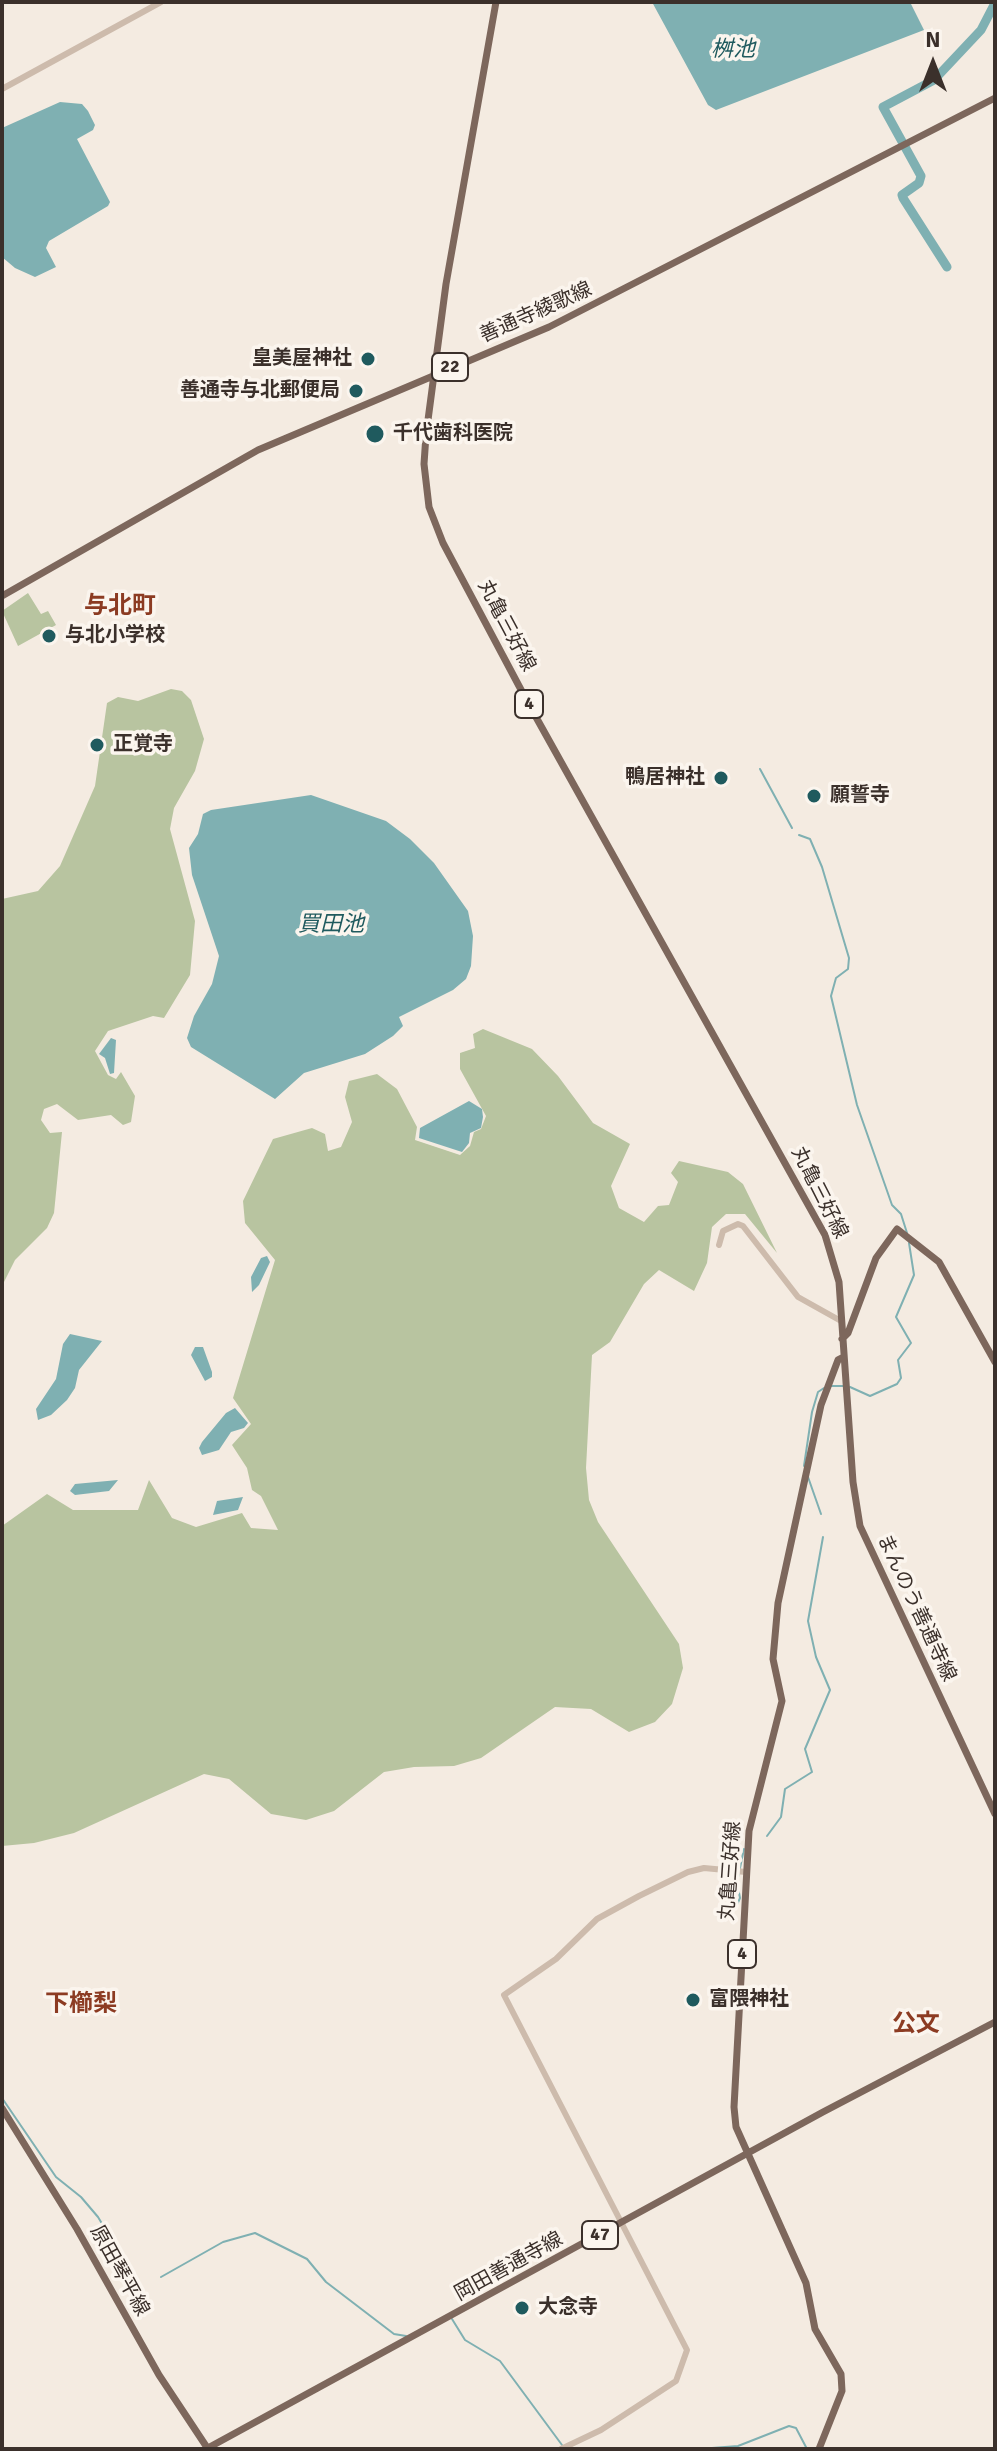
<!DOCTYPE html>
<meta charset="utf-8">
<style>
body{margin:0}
#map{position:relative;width:997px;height:2451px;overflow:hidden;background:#f4ebe1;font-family:Signika,sans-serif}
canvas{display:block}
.frame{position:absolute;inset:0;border:4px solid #3b302b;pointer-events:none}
.north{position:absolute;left:893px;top:24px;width:80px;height:80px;-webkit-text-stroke:6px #fbf5ee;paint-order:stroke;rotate:0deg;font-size:22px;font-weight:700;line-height:32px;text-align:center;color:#3b302b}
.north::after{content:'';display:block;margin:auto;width:28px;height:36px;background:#3b302b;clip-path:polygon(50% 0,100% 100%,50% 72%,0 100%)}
</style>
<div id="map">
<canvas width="997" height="2451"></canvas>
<div class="frame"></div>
<div class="north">N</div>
</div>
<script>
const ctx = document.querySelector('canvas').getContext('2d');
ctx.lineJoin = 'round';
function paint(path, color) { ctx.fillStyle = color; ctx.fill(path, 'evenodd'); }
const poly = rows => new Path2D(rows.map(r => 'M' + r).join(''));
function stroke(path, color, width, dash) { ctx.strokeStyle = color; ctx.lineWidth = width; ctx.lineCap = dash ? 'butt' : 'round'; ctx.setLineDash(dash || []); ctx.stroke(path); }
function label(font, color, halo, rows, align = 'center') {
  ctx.font = font + ' Signika,"Noto Sans JP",sans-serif'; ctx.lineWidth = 7; ctx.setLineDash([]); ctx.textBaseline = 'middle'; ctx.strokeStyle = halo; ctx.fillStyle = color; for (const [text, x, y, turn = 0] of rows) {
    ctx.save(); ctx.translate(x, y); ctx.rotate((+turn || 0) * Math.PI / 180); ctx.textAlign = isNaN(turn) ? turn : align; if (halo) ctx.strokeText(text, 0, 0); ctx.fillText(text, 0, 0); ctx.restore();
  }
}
paint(poly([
 [28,593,41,614,48,611,56,625,18,646,2,611],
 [171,689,182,691,191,700,204,739,195,771,174,808,170,829,195,921,190,975,164,1018,153,1016,108,1031,95,1051,108,1075,116,1079,121,1072,135,1096,131,1122,123,1125,111,1115,78,1120,57,1104,44,1109,41,1120,50,1133,62,1132,54,1213,47,1228,15,1260,2,1286,2,899,38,891,60,866,95,786,107,703,118,697,138,701],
 [483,1029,532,1049,558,1076,593,1123,630,1144,611,1186,619,1208,644,1222,658,1206,669,1205,678,1182,671,1173,679,1161,728,1172,743,1184,777,1253,745,1214,726,1214,712,1227,707,1263,694,1291,659,1270,644,1284,610,1342,592,1355,586,1468,589,1500,598,1522,679,1644,683,1668,672,1704,655,1722,629,1732,591,1709,555,1707,481,1758,454,1766,414,1767,384,1772,334,1811,306,1820,271,1814,229,1779,204,1774,74,1833,34,1843,2,1846,2,1526,47,1494,73,1510,138,1510,149,1480,172,1518,196,1527,242,1513,251,1528,278,1530,261,1496,252,1490,247,1468,232,1445,251,1424,233,1398,275,1260,245,1223,243,1201,273,1139,312,1128,325,1134,328,1151,341,1147,352,1122,345,1097,349,1081,377,1074,397,1089,417,1127,415,1140,460,1155,470,1146,474,1132,481,1129,486,1116,460,1069,460,1053,475,1048,473,1034]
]), '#b8c4a0');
paint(poly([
 [652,2,910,2,924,30,716,110,708,105],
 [60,102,82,104,88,111,95,125,93,130,77,139,110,202,108,206,49,241,46,248,56,267,35,277,15,268,2,257,2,128],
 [311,795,386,821,410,839,434,863,468,911,473,936,471,966,466,979,453,990,399,1017,403,1026,393,1036,365,1054,304,1073,275,1099,191,1047,187,1038,194,1016,212,984,219,956,192,875,189,848,198,834,203,814,211,810],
 [111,1038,116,1040,114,1073,110,1074,105,1058,99,1054],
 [469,1101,482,1109,483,1117,481,1128,470,1133,469,1143,462,1152,419,1138,420,1128],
 [267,1256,270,1262,259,1285,252,1292,251,1277,261,1258],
 [70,1334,102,1341,79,1370,75,1388,67,1400,51,1415,38,1420,36,1409,56,1379,63,1344],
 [195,1347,203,1347,212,1372,212,1377,205,1381,191,1355],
 [235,1408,248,1423,244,1428,231,1432,219,1450,202,1455,199,1448,202,1442,226,1413],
 [118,1480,109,1491,75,1495,70,1491,75,1484],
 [243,1497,238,1510,213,1515,217,1501]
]), '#7fb0b2');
stroke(poly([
 [760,769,792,828],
 [799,835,810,839,822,867,849,958,848,969,836,978,831,996,857,1105,892,1205,901,1214,907,1233],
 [830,1386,844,1386],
 [850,1387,870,1396,897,1384,901,1378,898,1360,911,1343,896,1317,914,1275,909,1243],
 [804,1466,812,1412,818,1392,824,1388],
 [808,1477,821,1514],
 [767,1836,781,1817,785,1789,812,1772,805,1749,830,1690,816,1657,808,1621,823,1537],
 [727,1911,736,1907,740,1898,737,1882,744,1849],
 [2,2098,56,2177,81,2197,98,2217,138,2284],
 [161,2277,223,2242,255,2233,307,2259,326,2282,394,2334,406,2336],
 [452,2319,465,2340,500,2361,562,2445],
 [699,2449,738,2446,789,2426,796,2428,807,2449]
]), '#7fb0b2', 2);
stroke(poly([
 [947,267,903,198,902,195,919,183,921,176,883,107,934,80,981,30,995,3]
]), '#7fb0b2', 9);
stroke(poly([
 [2,89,161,2],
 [719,1245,723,1231,738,1224,743,1226,798,1297,841,1321],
 [561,2449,601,2430,676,2381,687,2350,504,1995,556,1959,597,1919,639,1896,688,1872,704,1868,746,1872]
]), '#cdbbac', 6);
stroke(poly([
 [496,2,446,284,426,435,424,464,429,507,443,543,527,701,825,1235,839,1282,853,1482,860,1526,995,1814],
 [2,596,258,450,549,327,995,98],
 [842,1339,848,1333,876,1258,897,1229,939,1262,995,1362],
 [2,2108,77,2229,159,2375,208,2449],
 [206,2449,823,2112,995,2022],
 [819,2449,842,2391,841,2374,815,2329,806,2283,736,2127,734,2107,749,1831,782,1701,773,1659,778,1603,821,1405,838,1360,844,1357]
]), '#7d675c', 7);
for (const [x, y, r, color] of [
 [368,359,8,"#1f5a5e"],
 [356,391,8,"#1f5a5e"],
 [375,434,10,"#1f5a5e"],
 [49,636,8,"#1f5a5e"],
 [97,745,8,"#1f5a5e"],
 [721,778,8,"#1f5a5e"],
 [814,796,8,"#1f5a5e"],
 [693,2000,8,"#1f5a5e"],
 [522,2308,8,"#1f5a5e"]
]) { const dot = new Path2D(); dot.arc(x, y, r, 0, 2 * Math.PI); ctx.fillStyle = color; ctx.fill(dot); stroke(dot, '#fbf5ee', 3); }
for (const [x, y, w] of [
 [450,367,36],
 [529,704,28],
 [742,1954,28],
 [600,2235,36]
]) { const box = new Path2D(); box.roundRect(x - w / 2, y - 14, w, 28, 6); ctx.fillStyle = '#fbf5ee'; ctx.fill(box); stroke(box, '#3b302b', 2); }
label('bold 18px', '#3b302b', null, [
 ["22",450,367],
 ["4",529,704],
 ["4",742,1954],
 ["47",600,2235]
]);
label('20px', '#3b302b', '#fbf5ee', [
 ["善通寺綾歌線",536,313,-24],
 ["丸亀三好線",506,626,62],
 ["丸亀三好線",819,1193,63],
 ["まんのう善通寺線",916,1608,65],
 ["丸亀三好線",731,1871,-86],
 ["岡田善通寺線",509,2267,-29],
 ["原田琴平線",119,2271,61]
]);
label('bold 20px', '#3b302b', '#fbf5ee', [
 ["皇美屋神社",352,359,"right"],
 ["善通寺与北郵便局",340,391,"right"],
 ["千代歯科医院",393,434],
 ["与北小学校",65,636],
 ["正覚寺",113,745],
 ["鴨居神社",705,778,"right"],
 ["願誓寺",830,796],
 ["富隈神社",709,2000],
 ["大念寺",538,2308]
], 'left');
label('italic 22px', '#1f5a5e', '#fbf5ee', [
 ["桝池",733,50],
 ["買田池",331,925]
]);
label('bold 24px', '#8c3b22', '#fbf5ee', [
 ["与北町",120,607],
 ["下櫛梨",81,2005],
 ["公文",916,2025]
]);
</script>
